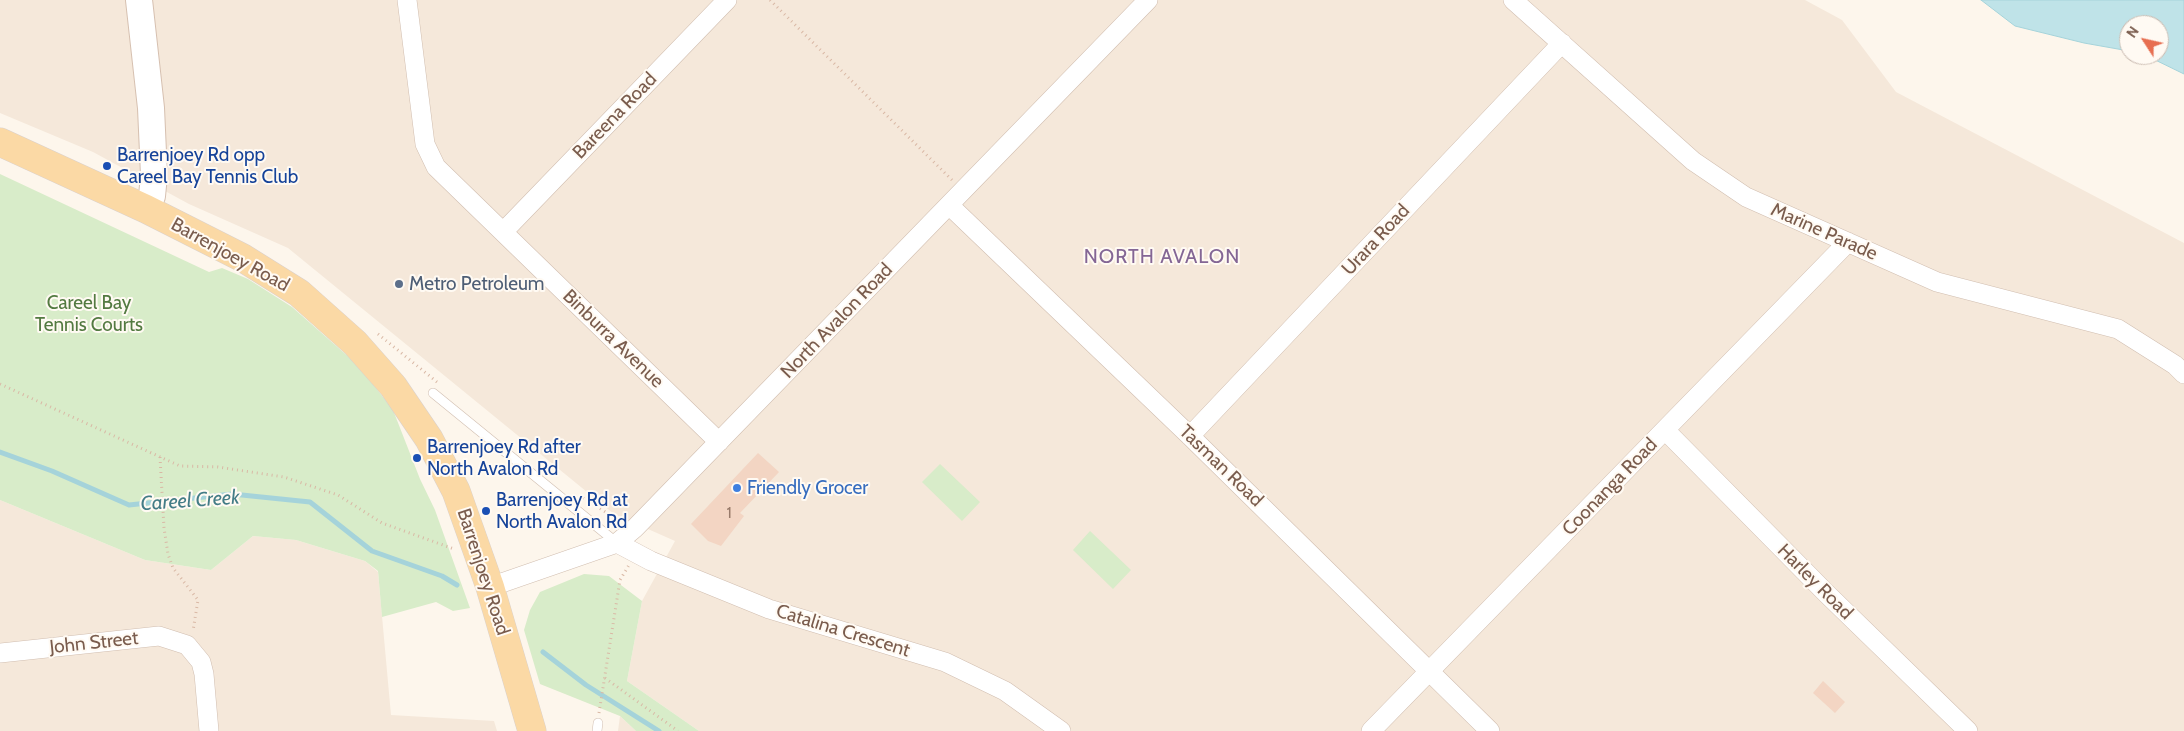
<!DOCTYPE html>
<style>
body{margin:0}
#map{position:relative;width:2184px;height:731px;overflow:hidden;background:#fdf6ec;font-family:Cabin,sans-serif}
canvas{display:block}
.north{position:absolute;left:2119px;top:15px;width:50px;height:50px;box-sizing:border-box;background:#fffaf3;border:1px solid #cabbb1;border-radius:50%;rotate:305deg;font-size:14px;font-weight:700;line-height:20px;text-align:center;color:#7a5c4d}
.north::after{content:'';display:block;margin:auto;width:18px;height:22px;background:#e76f51;clip-path:polygon(50% 0,100% 100%,50% 72%,0 100%)}
</style>
<div id="map">
<canvas width="2184" height="731"></canvas>
<div class="north">N</div>
</div>
<script>
const ctx = document.querySelector('canvas').getContext('2d');
ctx.lineJoin = 'round';
function paint(path, color) { ctx.fillStyle = color; ctx.fill(path, 'evenodd'); }
const poly = rows => new Path2D(rows.map(r => 'M' + r).join(''));
function stroke(path, color, width, dash) { ctx.strokeStyle = color; ctx.lineWidth = width; ctx.lineCap = dash ? 'butt' : 'round'; ctx.setLineDash(dash || []); ctx.stroke(path); }
function label(font, color, halo, rows, align = 'center') {
  ctx.font = font + ' Cabin,sans-serif'; ctx.lineWidth = 4; ctx.setLineDash([]); ctx.textBaseline = 'middle'; ctx.strokeStyle = halo; ctx.fillStyle = color; for (const [text, x, y, turn = 0] of rows) {
    ctx.save(); ctx.translate(x, y); ctx.rotate((+turn || 0) * Math.PI / 180); ctx.textAlign = isNaN(turn) ? turn : align; if (halo) ctx.strokeText(text, 0, 0); ctx.fillText(text, 0, 0); ctx.restore();
  }
}
paint(poly([
 [0,0,1805,0,1842,20,1896,92,2184,243,2184,731,699,731,627,681,642,601,675,541,614,514,288,248,189,204,93,152,0,113],
 [0,500,145,560,211,570,253,536,296,540,365,561,378,572,391,715,494,721,497,731,0,731],
 [620,716,636,731,618,731]
]), '#f5e8da');
paint(poly([
 [0,174,209,272,222,268,248,279,292,307,359,366,393,410,420,479,435,510,470,608,453,611,436,602,382,617,378,571,365,561,296,540,253,536,211,570,145,560,0,500],
 [940,464,980,502,962,521,922,482],
 [1090,531,1131,570,1113,589,1073,550],
 [584,574,609,576,642,601,627,681,699,731,636,731,620,716,540,684,524,630,530,610,540,592]
]), '#d8ecc9');
const water = poly([
 [1981,0,2184,0,2184,74,2145,55,2159,55,2159,25,2129,25,2129,51,2084,43,2015,26,1981,0]
]);
paint(water, '#bfe3e8');
stroke(water, '#a5d3da', 1);
stroke(poly([
 [0,452,52,471,129,505,232,494,310,502,372,551,442,576,457,585],
 [543,652,586,685,659,731]
]), '#a5d3da', 5);
paint(poly([
 [758,453,779,472,740,513,744,516,721,546,708,541,691,524],
 [1823,681,1845,702,1835,713,1813,693]
]), '#f3d5c3');
const service = poly([
 [433,393,617,543],
 [597,731,598,723]
]);
const minor = poly([
 [407,0,425,144,436,167,719,442],
 [1513,0,1693,161,1746,197,1937,282,2118,329,2175,365,2184,374],
 [949,205,1190,436,1490,731],
 [503,232,727,0],
 [1665,430,1827,594,1968,731],
 [1190,436,1562,43],
 [617,543,651,561,769,609,945,662,1005,691,1061,731],
 [490,587,617,543,635,528,1148,0],
 [0,653,159,636,187,645,201,662,204,674,209,731],
 [1371,731,1848,242]
]);
const secondary = poly([
 [139,0,151,108,154,175,152,196,146,209]
]);
const primary = poly([
 [0,142,146,209,243,258,299,293,355,343,393,386,429,439,456,491,490,587,532,731]
]);
stroke(service, '#d1beb0', 10);
stroke(minor, '#d1beb0', 20);
stroke(secondary, '#d6c0b0', 28);
stroke(primary, '#dad1cd', 29);
stroke(poly([
 [770,0,952,180],
 [378,334,437,382],
 [0,384,180,466,218,467,284,477,338,495,382,523,454,549],
 [160,457,164,528,168,554,173,568,198,600,193,631],
 [583,498,620,521],
 [605,678,678,731],
 [599,713,620,580,629,565]
]), '#d9b8a5', 3, [1, 4]);
stroke(service, '#fff', 9);
stroke(minor, '#fff', 19);
stroke(secondary, '#fff', 26);
stroke(primary, '#fbd9a5', 28);
for (const [x, y, r, color] of [
 [107,166,5,"#1a4fb4"],
 [399,284,5,"#5c6f8a"],
 [417,458,5,"#1a4fb4"],
 [737,488,5,"#3f7fe0"],
 [486,511,5,"#1a4fb4"]
]) { const dot = new Path2D(); dot.arc(x, y, r, 0, 2 * Math.PI); ctx.fillStyle = color; ctx.fill(dot); stroke(dot, '#fffaf3', 2); }
label('16px', '#987a6a', null, [
 ["1",729,513]
]);
label('19px', '#7a5c4d', '#fffaf3', [
 ["Bareena Road",615,116,-46],
 ["Marine Parade",1824,232,24],
 ["Urara Road",1376,240,-47],
 ["Barrenjoey Road",230,255,29],
 ["North Avalon Road",837,321,-46],
 ["Binburra Avenue",613,339,44],
 ["Tasman Road",1221,466,44],
 ["Coonanga Road",1610,487,-46],
 ["Barrenjoey Road",483,572,72],
 ["Harley Road",1815,582,45],
 ["Catalina Crescent",843,631,17],
 ["John Street",94,643,-6]
]);
label('19px', '#164399', '#fffaf3', [
 ["Barrenjoey Rd opp",117,155],
 ["Careel Bay Tennis Club",117,177],
 ["Barrenjoey Rd after",427,447],
 ["North Avalon Rd",427,469],
 ["Barrenjoey Rd at",496,500],
 ["North Avalon Rd",496,522]
], 'left');
label('19px', '#4e5e75', '#fffaf3', [
 ["Metro Petroleum",409,284]
], 'left');
label('19px', '#537a41', '#fffaf3', [
 ["Careel Bay",89,303],
 ["Tennis Courts",89,325]
]);
label('19px', '#366cbe', '#fffaf3', [
 ["Friendly Grocer",747,488]
], 'left');
ctx.letterSpacing = '1px';
label('20px', '#846695', '#fffaf3', [
 ["NORTH AVALON",1162,257]
]);
ctx.letterSpacing = '0px';
label('italic 20px', '#437c86', '#fffaf3', [
 ["Careel Creek",190,501,-4]
]);
</script>
